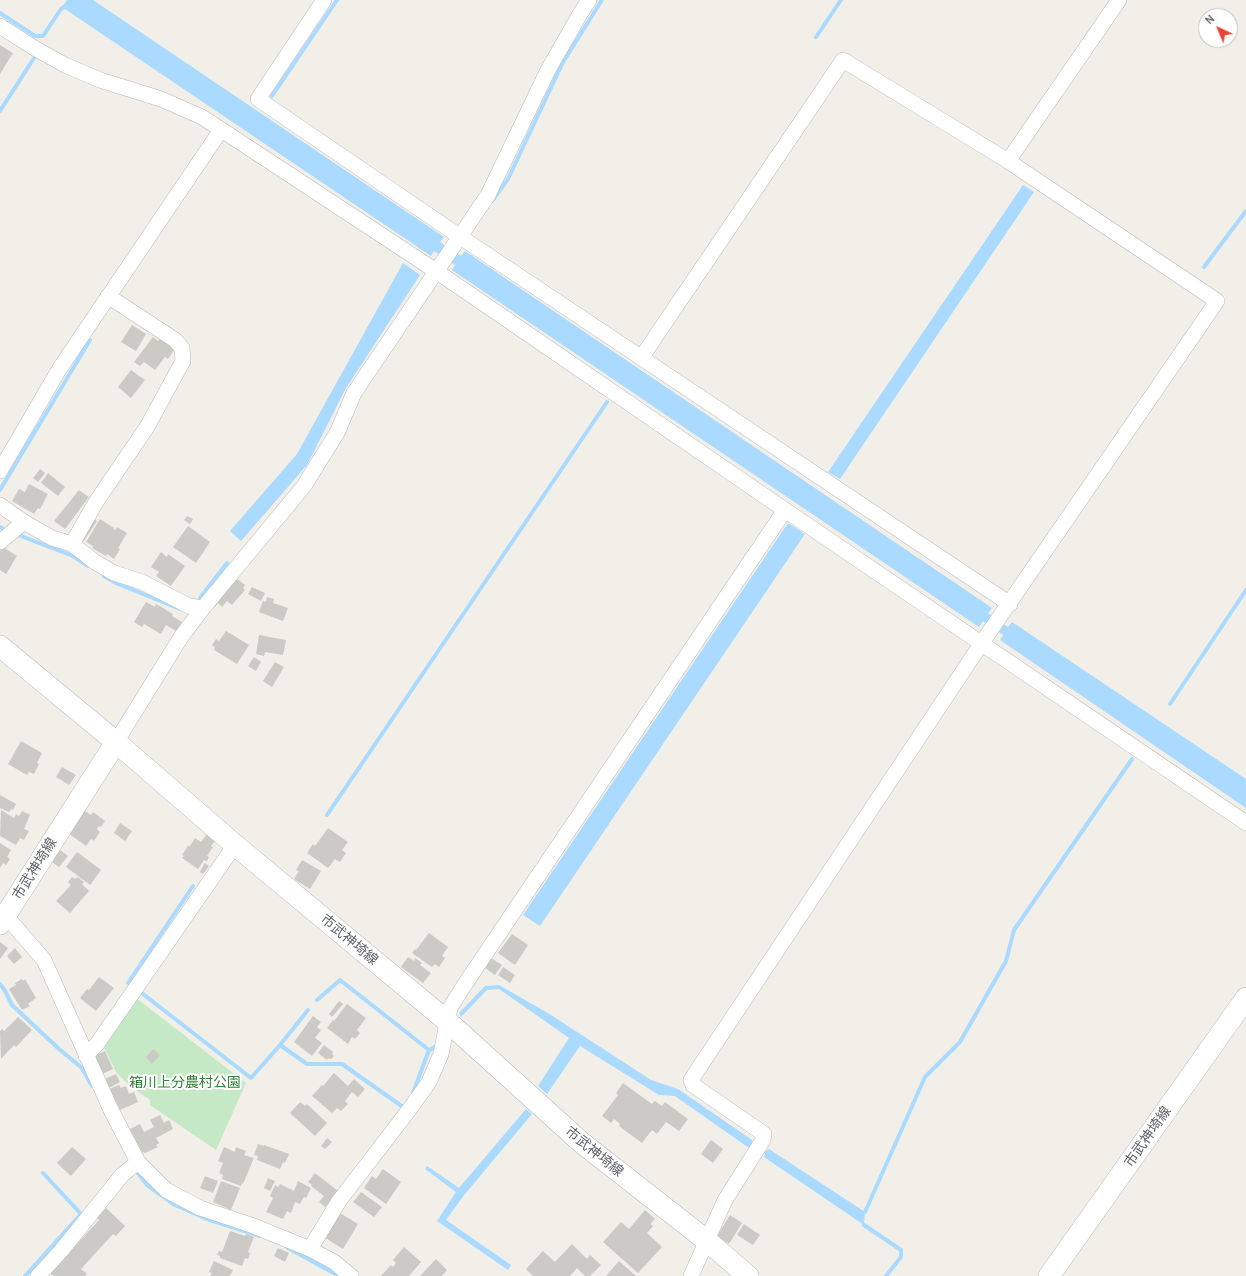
<!DOCTYPE html>
<meta charset="utf-8">
<style>
body{margin:0}
#map{position:relative;width:1246px;height:1276px;overflow:hidden;background:#f1efe8;font-family:Karla,sans-serif}
canvas{display:block}
.north{position:absolute;left:1198px;top:8px;width:40px;height:40px;box-sizing:border-box;background:#fff;border:1px solid #bfc1c3;border-radius:50%;rotate:316deg;font-size:11px;font-weight:700;line-height:16px;text-align:center;color:#5f6368}
.north::after{content:'';display:block;margin:auto;width:14px;height:18px;background:#ea4335;clip-path:polygon(50% 0,100% 100%,50% 72%,0 100%)}
</style>
<div id="map">
<canvas width="1246" height="1276"></canvas>
<div class="north">N</div>
</div>
<script>
const ctx = document.querySelector('canvas').getContext('2d');
ctx.lineJoin = 'round';
function paint(path, color) { ctx.fillStyle = color; ctx.fill(path, 'evenodd'); }
const poly = rows => new Path2D(rows.map(r => 'M' + r).join(''));
function stroke(path, color, width, dash) { ctx.strokeStyle = color; ctx.lineWidth = width; ctx.lineCap = dash ? 'butt' : 'round'; ctx.setLineDash(dash || []); ctx.stroke(path); }
function label(font, color, halo, rows, align = 'center') {
  ctx.font = font + ' Karla,"Noto Sans JP",sans-serif'; ctx.lineWidth = 4; ctx.setLineDash([]); ctx.textBaseline = 'middle'; ctx.strokeStyle = halo; ctx.fillStyle = color; for (const [text, x, y, turn = 0] of rows) {
    ctx.save(); ctx.translate(x, y); ctx.rotate((+turn || 0) * Math.PI / 180); ctx.textAlign = isNaN(turn) ? turn : align; if (halo) ctx.strokeText(text, 0, 0); ctx.fillText(text, 0, 0); ctx.restore();
  }
}
paint(poly([
 [136,998,246,1083,216,1150,150,1105,150,1100,130,1086,116,1072,103,1045]
]), '#c5e8c5');
paint(poly([
 [67,0,93,0,444,237,440,242,461,256,465,251,992,608,988,613,1008,627,1012,622,1246,779,1246,808,1000,640,1003,635,983,621,979,627,452,270,455,265,434,251,431,256,62,7],
 [1023,185,1034,192,840,479,828,472],
 [403,263,420,275,346,388,307,465,241,541,230,531,297,454],
 [788,523,805,534,540,926,523,915],
 [499,985,551,1015,651,1080,678,1089,752,1140,752,1144,749,1148,675,1096,659,1095,580,1046,547,1094,538,1086,569,1038,499,989,487,990,461,1017,459,1013,485,986],
 [526,1109,532,1114,465,1194,446,1220,511,1265,508,1270,437,1221,456,1192,425,1169,427,1166,459,1188],
 [769,1149,865,1212,864,1225,764,1157,765,1152]
]), '#aadaff');
stroke(poly([
 [0,13,35,36,43,36,61,9,67,5],
 [816,37,841,0],
 [272,96,337,0],
 [0,111,34,58],
 [492,201,508,179,563,62,602,0],
 [1204,267,1246,211],
 [0,490,90,340],
 [0,527,3,529],
 [21,536,73,556,88,566],
 [104,576,116,583,180,609],
 [200,598,227,563],
 [1170,704,1246,590],
 [327,815,607,402],
 [128,983,193,886],
 [0,984,4,989,12,1005,59,1049,82,1068,92,1086],
 [143,994,251,1078,280,1045,308,1010],
 [317,1000,340,980,429,1050,435,1047],
 [280,1045,307,1064,342,1064,403,1107],
 [413,1093,429,1050],
 [135,1169,147,1185,175,1205,207,1219,260,1236],
 [865,1212,925,1077,960,1042,1006,961,1014,930,1132,759],
 [864,1225,901,1250,901,1257,886,1276],
 [288,1248,339,1276],
 [25,1276,81,1214,43,1173]
]), '#aadaff', 4);
paint(poly([
 [0,45,13,53,0,74],
 [132,325,146,334,136,351,121,342],
 [153,337,158,341,160,338,175,349,168,359,165,357,155,370,144,362,140,366,134,362],
 [131,370,145,380,131,398,118,387],
 [40,469,45,473,38,482,33,478],
 [48,473,65,487,58,496,41,483],
 [29,484,48,494,40,509,38,508,34,514,12,501,19,489,25,492],
 [79,490,89,497,65,529,54,521],
 [187,516,193,519,190,524,184,520],
 [92,518,97,521,84,541,79,538],
 [100,519,114,528,113,529,115,530,117,527,127,533,118,548,120,549,114,559,107,554,106,556,92,548,93,546,86,542],
 [188,526,210,542,196,563,173,547],
 [3,547,17,556,6,574,0,570,0,551],
 [161,552,167,557,168,554,185,566,171,586,156,576,159,572,151,567],
 [236,578,245,585,243,588,245,590,232,605,227,601,222,607,218,603,215,607,211,603],
 [252,587,265,593,261,601,248,594],
 [267,597,274,599,273,603,288,608,283,621,259,612,263,601,266,602],
 [146,602,155,607,156,604,173,614,172,616,182,622,176,631,166,625,161,634,144,624,142,627,134,622],
 [226,631,249,645,237,664,214,650,215,647,212,645,216,639,219,641],
 [259,635,286,640,283,655,265,652,264,656,256,654],
 [254,657,261,662,256,671,248,666],
 [275,662,284,667,272,687,263,681],
 [21,741,42,753,37,763,39,764,34,774,29,772,27,775,8,764],
 [62,767,76,775,69,785,56,777],
 [0,795,16,804,13,810,11,809,9,812,0,808],
 [1,810,14,818,16,814,19,816,22,811,30,815,24,829,29,831,24,840,20,838,16,845,0,836],
 [85,811,91,815,93,812,105,821,101,827,99,826,97,829,100,832,94,841,91,839,86,846,68,833],
 [120,823,132,831,125,841,114,833],
 [328,828,348,842,342,850,346,853,340,862,335,859,328,868,307,853,313,844,315,846],
 [207,834,216,840,211,846,213,847,207,856,209,857,207,861,204,860,198,869,182,858,184,856,182,855,188,846,190,846,195,838,201,842],
 [0,843,11,850,7,857,10,859,6,865,3,863,0,868],
 [60,850,68,856,59,867,51,861],
 [77,852,101,870,90,885,66,867],
 [302,860,321,871,310,889,294,879,299,871,296,870],
 [205,863,209,866,203,874,200,872],
 [72,877,75,879,78,877,84,882,82,884,89,891,70,913,56,901,71,885,68,882],
 [429,933,448,947,442,956,445,958,439,967,435,964,432,967,412,953,415,949,416,950],
 [512,934,528,945,515,965,498,953],
 [0,942,8,948,0,959],
 [15,948,22,957,14,964,7,956],
 [408,957,414,961,415,958,422,963,420,965,431,973,423,983,401,967],
 [491,958,502,965,495,975,484,967],
 [503,967,515,975,510,983,498,975],
 [99,977,114,988,96,1011,80,998,87,989,89,990],
 [22,979,23,981,25,979,36,998,28,1004,30,1006,22,1010,9,989,16,985,15,983],
 [339,1001,343,1004,332,1017,329,1014],
 [347,1004,366,1018,357,1030,360,1033,355,1039,352,1037,348,1044,327,1028,333,1020,334,1021],
 [313,1016,321,1022,317,1027,321,1030,315,1038,322,1043,312,1056,294,1042],
 [18,1017,32,1030,16,1047,14,1045,1,1059,0,1031,2,1029,4,1031],
 [324,1045,333,1052,332,1054,334,1056,331,1059,329,1058,327,1060,318,1053],
 [153,1049,160,1055,152,1064,146,1057],
 [105,1051,113,1069,100,1075,92,1057],
 [334,1073,348,1086,354,1079,365,1089,358,1097,352,1092,345,1101,348,1104,341,1111,337,1108,332,1113,312,1096,322,1085,323,1086],
 [116,1074,120,1082,109,1088,105,1079],
 [623,1083,652,1104,655,1101,662,1106,665,1102,688,1119,679,1131,666,1122,657,1134,652,1130,642,1143,619,1126,620,1124,614,1119,611,1123,602,1116,618,1095,616,1093],
 [119,1085,121,1088,126,1086,129,1094,134,1092,138,1102,120,1110,116,1101,114,1101,109,1089],
 [300,1102,305,1106,307,1104,327,1123,315,1136,290,1113],
 [160,1115,164,1123,169,1120,173,1129,156,1138,159,1143,156,1145,158,1147,145,1153,144,1152,142,1153,130,1129,140,1124,144,1132,154,1127,150,1120],
 [327,1138,332,1142,325,1149,321,1146],
 [711,1140,723,1149,713,1163,701,1154],
 [258,1144,264,1146,264,1145,289,1154,285,1163,283,1162,280,1169,257,1160,258,1156,254,1155],
 [72,1147,86,1159,71,1176,57,1163],
 [224,1147,235,1152,236,1147,246,1151,244,1155,254,1158,243,1184,242,1183,241,1186,222,1179,223,1175,219,1173,223,1163,218,1161],
 [383,1169,401,1182,386,1204,364,1188,372,1176,376,1179],
 [315,1173,338,1191,325,1207,319,1202,324,1196,311,1186,312,1185,308,1182],
 [205,1176,218,1181,213,1193,200,1188],
 [268,1178,275,1181,270,1191,264,1188],
 [221,1181,240,1188,231,1210,213,1202],
 [298,1181,311,1188,306,1198,304,1197,300,1204,295,1202,291,1213,287,1211,283,1219,266,1212,273,1198,270,1196,275,1185,278,1187,280,1184,294,1191],
 [361,1192,382,1207,374,1217,353,1202],
 [106,1208,125,1226,116,1236,113,1234,81,1269,87,1274,85,1276,54,1276,50,1273,99,1220,96,1218],
 [645,1210,655,1219,650,1224,653,1226,647,1233,662,1247,638,1273,603,1242,621,1222,629,1229],
 [340,1213,358,1224,343,1249,324,1237],
 [730,1215,742,1223,729,1244,717,1236],
 [744,1224,760,1235,753,1245,737,1235],
 [230,1231,245,1236,246,1234,254,1237,248,1252,250,1253,248,1259,245,1258,242,1266,220,1258,220,1256,217,1255,219,1251,222,1252],
 [572,1244,587,1259,590,1255,601,1265,590,1276,585,1276,577,1268,570,1276,533,1276,526,1269,543,1251,555,1262],
 [404,1247,421,1262,409,1276,381,1276,391,1265,393,1267,396,1263,393,1260],
 [278,1248,289,1253,285,1262,274,1256],
 [436,1259,447,1270,442,1276,420,1276],
 [214,1261,233,1270,230,1276,210,1276,212,1273,209,1272],
 [619,1261,636,1276,606,1276]
]), '#cccac5');
const street = poly([
 [324,0,258,99,459,236,1010,604],
 [0,26,36,49,65,65,100,80,161,99,202,117,436,271,785,510,1246,823],
 [1008,161,1119,0],
 [641,358,843,60,1008,161,1217,301,981,644,691,1080,693,1085,764,1134,763,1140,725,1200,691,1276],
 [0,471,60,368,221,130],
 [0,505,24,522,52,538,72,544,95,562,114,573,142,582,189,606,203,608],
 [0,542,24,522],
 [72,544,96,502,147,427,183,361,182,348,175,340,108,296],
 [116,742,181,637,203,608,304,486,320,460,337,433,354,393,488,195,548,70,580,14,589,0],
 [0,914,6,916,44,960,111,1110,138,1162,166,1190,200,1208,251,1225,310,1249,334,1262,351,1276],
 [86,1056,97,1044,235,845],
 [310,1249,339,1201,412,1106,429,1082,441,1054,450,1008,465,984,785,510],
 [38,1276,61,1251,122,1175,138,1162]
]);
const secondary = poly([
 [0,646,116,742,235,845,447,1021,582,1143,706,1240,748,1276],
 [0,924,116,742],
 [1049,1276,1246,998]
]);
stroke(street, '#b5b8bc', 16);
stroke(secondary, '#b6babf', 22);
stroke(street, '#fff', 15);
stroke(secondary, '#fff', 21);
label('14px', '#5f6368', '#fff', [
 ["市武神埼線",35,869,-58],
 ["市武神埼線",349,940,40],
 ["市武神埼線",1148,1137,-55],
 ["市武神埼線",594,1152,39]
]);
label('14px', '#348238', '#fff', [
 ["箱川上分農村公園",185,1083]
]);
</script>
